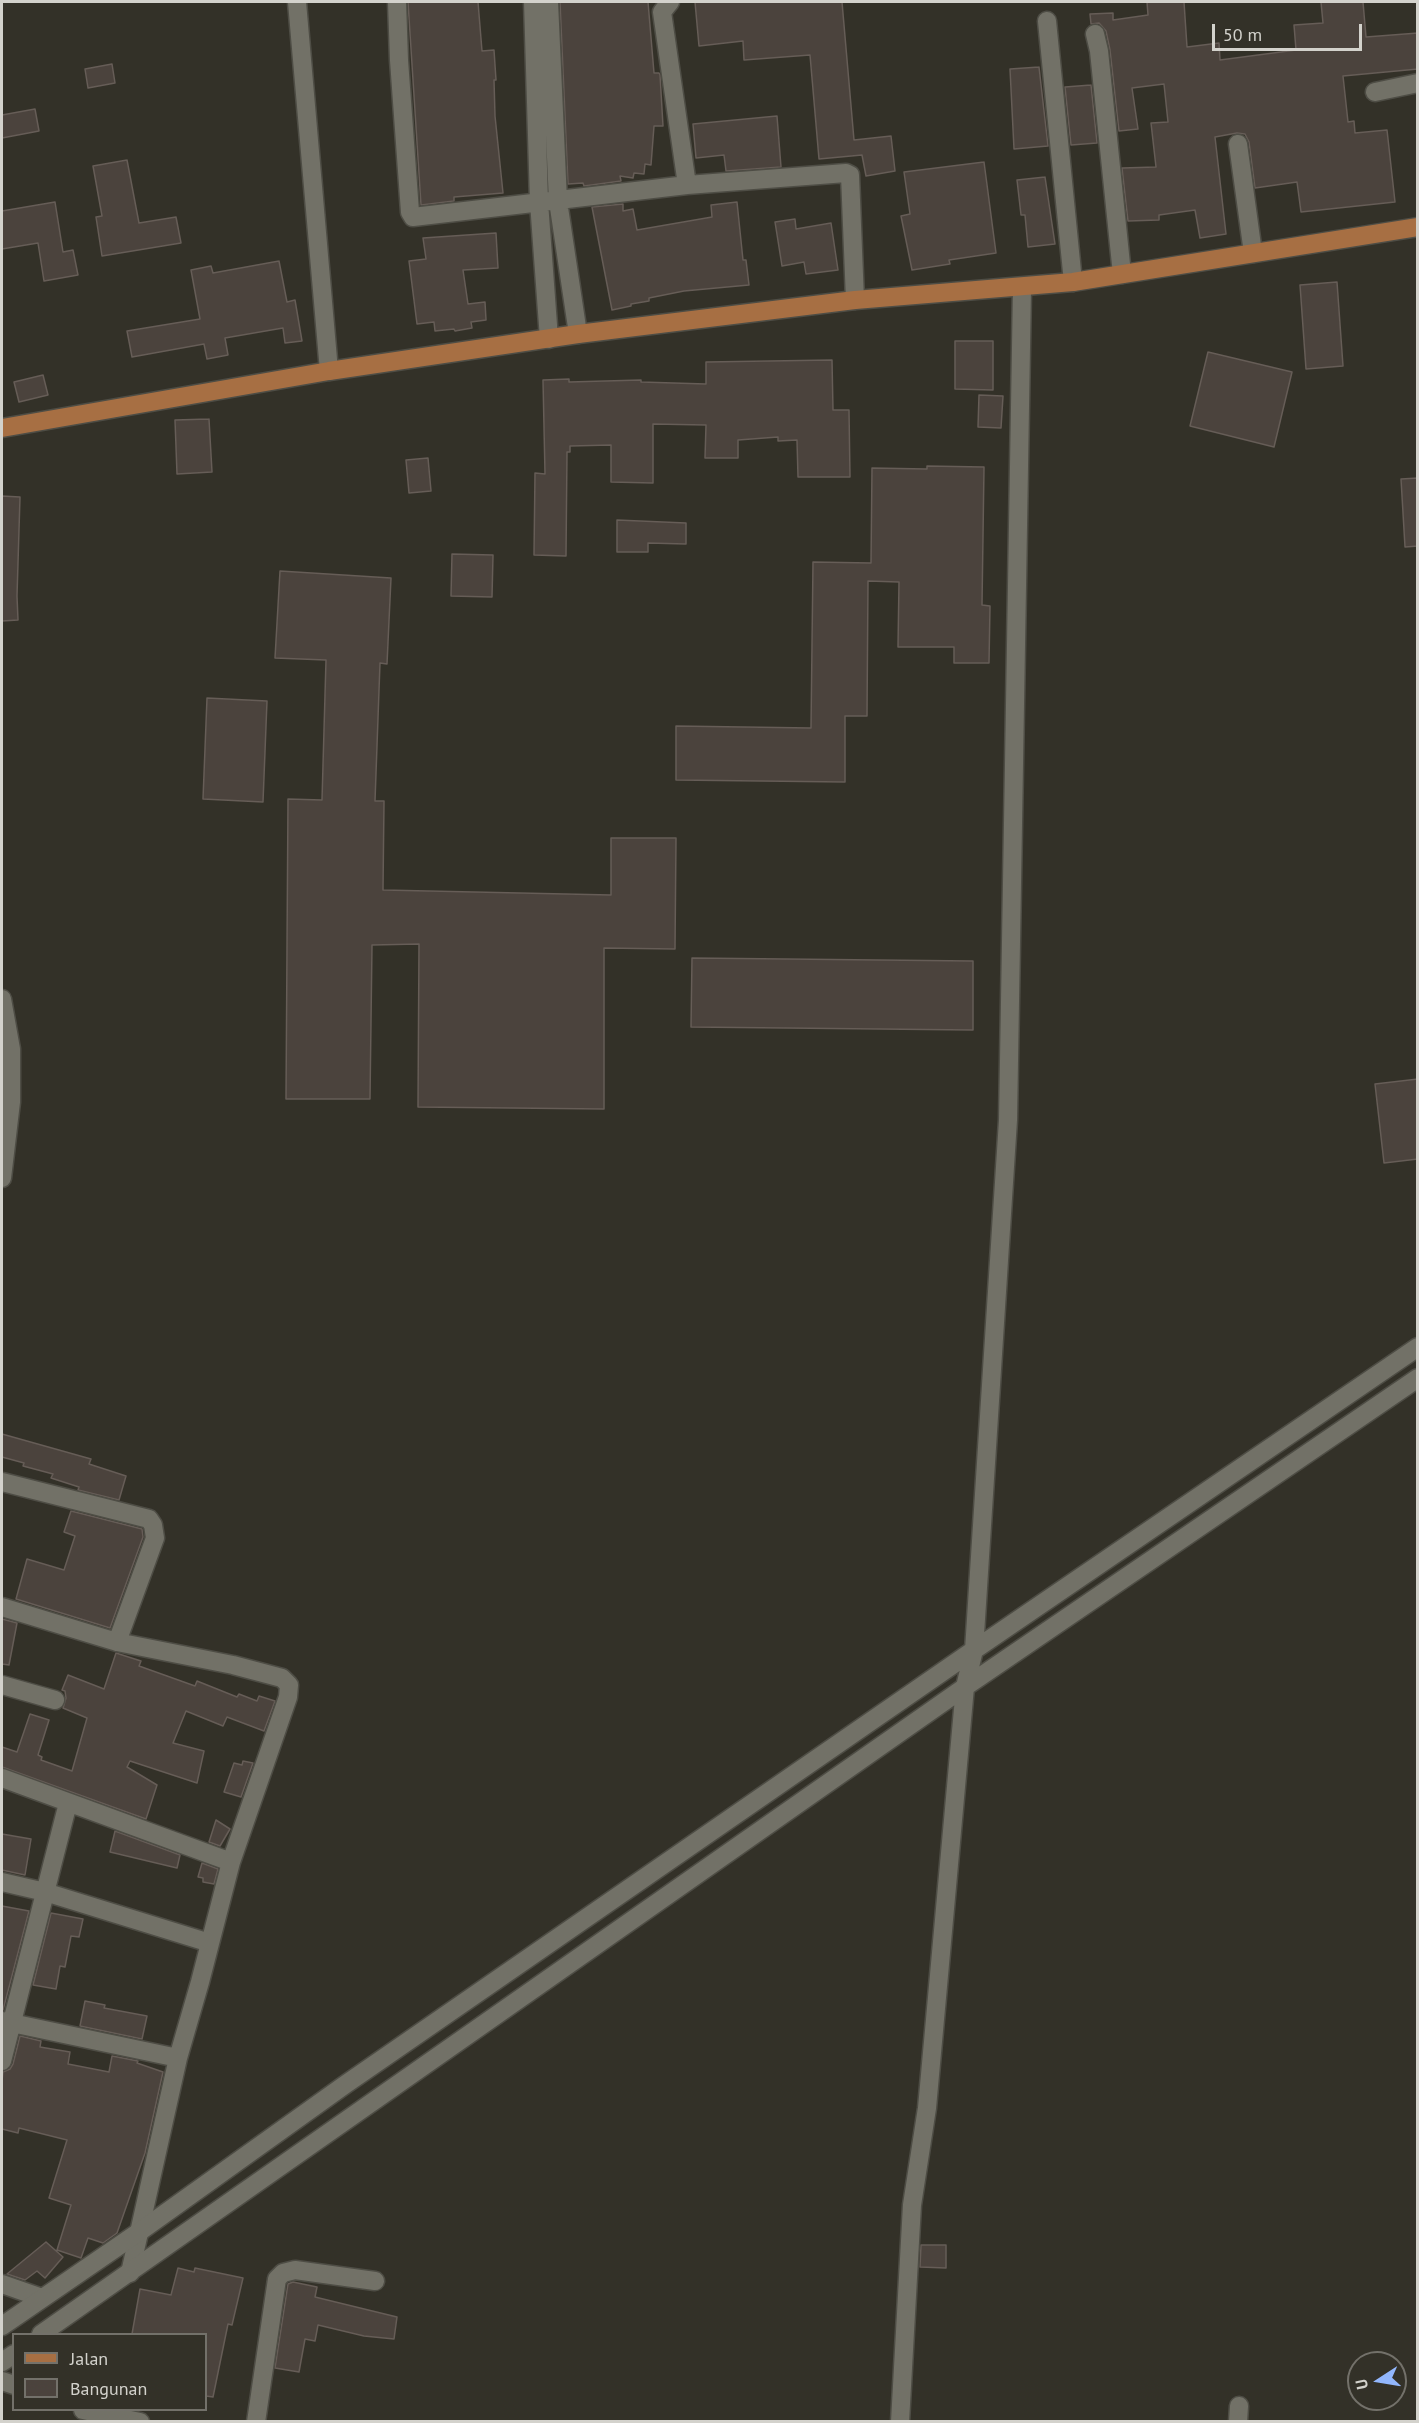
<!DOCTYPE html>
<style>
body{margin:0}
#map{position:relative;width:1419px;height:2423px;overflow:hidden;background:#333128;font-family:"PT Sans",sans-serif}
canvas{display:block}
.frame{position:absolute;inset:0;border:3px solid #d3d2cc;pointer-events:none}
.legend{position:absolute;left:12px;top:2333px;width:195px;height:78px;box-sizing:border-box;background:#333128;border:2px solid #73716a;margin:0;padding:8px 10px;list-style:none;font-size:18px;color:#d3d2cc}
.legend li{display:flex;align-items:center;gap:12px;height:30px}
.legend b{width:30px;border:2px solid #73716a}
.north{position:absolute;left:1347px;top:2351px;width:60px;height:60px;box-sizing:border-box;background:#333128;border:2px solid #73716a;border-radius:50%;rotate:258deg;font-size:16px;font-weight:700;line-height:24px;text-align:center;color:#d3d2cc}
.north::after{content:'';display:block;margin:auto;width:21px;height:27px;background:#92b7fd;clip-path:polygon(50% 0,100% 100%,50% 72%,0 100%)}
.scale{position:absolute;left:1212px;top:24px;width:150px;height:27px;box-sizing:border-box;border:3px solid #d3d2cc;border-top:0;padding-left:8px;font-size:18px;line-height:21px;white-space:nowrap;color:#d3d2cc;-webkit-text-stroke:4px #333128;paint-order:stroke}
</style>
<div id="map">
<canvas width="1419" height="2423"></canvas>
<div class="frame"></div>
<ul class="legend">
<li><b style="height:8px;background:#a76f43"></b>Jalan</li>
<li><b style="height:16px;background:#4b433d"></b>Bangunan</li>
</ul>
<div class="north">U</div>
<div class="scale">50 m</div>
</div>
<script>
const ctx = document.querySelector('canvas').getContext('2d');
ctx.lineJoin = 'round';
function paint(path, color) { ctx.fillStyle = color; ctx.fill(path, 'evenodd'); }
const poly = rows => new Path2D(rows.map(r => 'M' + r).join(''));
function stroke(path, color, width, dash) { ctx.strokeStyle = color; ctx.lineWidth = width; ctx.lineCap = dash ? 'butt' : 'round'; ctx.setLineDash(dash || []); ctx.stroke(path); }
const building = poly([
 [408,2,478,2,482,51,494,50,496,80,494,80,495,116,503,193,454,197,454,201,421,205,408,2],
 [560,2,648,2,654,73,659,73,660,75,663,126,654,126,651,165,645,164,644,174,634,173,633,178,620,176,621,181,584,186,583,183,568,184,560,2],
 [695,2,842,2,854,140,891,136,895,171,866,176,862,155,819,159,810,55,744,60,743,41,699,46,695,2],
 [1147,2,1184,2,1187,47,1219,43,1220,60,1296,50,1294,25,1323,23,1321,2,1363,2,1366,37,1418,33,1418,69,1343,76,1348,122,1354,121,1355,133,1387,130,1395,202,1301,212,1297,182,1255,188,1249,142,1245,134,1237,133,1215,137,1226,234,1200,238,1195,210,1159,215,1159,220,1128,221,1122,168,1156,167,1151,123,1168,122,1164,84,1132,88,1138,129,1119,131,1110,50,1106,31,1099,23,1091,24,1090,14,1113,13,1113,20,1148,15,1147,2],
 [112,64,115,83,88,88,85,69,112,64],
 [1039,67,1048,146,1014,149,1010,69,1039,67],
 [1091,85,1097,143,1071,145,1065,87,1091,85],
 [35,109,39,131,2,138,2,115,35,109],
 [777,116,781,167,726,171,724,155,696,158,693,124,777,116],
 [127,160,139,223,176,217,181,243,102,256,96,217,102,216,93,166,127,160],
 [984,162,996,253,949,260,950,264,912,270,901,216,910,214,904,172,984,162],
 [1045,177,1055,244,1028,247,1025,215,1021,215,1017,180,1045,177],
 [55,202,63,252,73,250,78,275,44,281,38,243,2,249,2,211,55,202],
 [737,202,743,260,746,260,749,285,684,291,649,298,649,301,631,304,631,306,612,310,592,207,623,204,623,211,633,209,637,230,712,217,711,205,737,202],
 [795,219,796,229,831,223,838,270,806,274,804,262,782,266,775,222,795,219],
 [496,233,498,268,463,270,468,304,485,302,486,320,471,322,472,328,455,331,454,329,435,331,434,322,417,324,409,261,426,259,423,238,496,233],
 [279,261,287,302,295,300,302,341,285,343,283,328,225,338,228,355,207,359,204,344,132,357,127,331,200,319,191,270,211,266,213,273,279,261],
 [1337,282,1343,366,1306,369,1300,285,1337,282],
 [955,341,993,341,993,390,955,389,955,341],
 [1208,352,1292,372,1274,447,1190,426,1208,352],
 [832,360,833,410,849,410,850,477,798,477,797,440,778,441,778,437,738,440,738,458,705,458,706,425,653,424,653,483,611,482,611,445,570,446,570,452,567,452,566,556,534,555,535,473,545,474,543,380,569,379,569,382,641,380,641,382,706,384,706,362,832,360],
 [43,375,48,395,19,402,14,382,43,375],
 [979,395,1003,396,1001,428,978,427,979,395],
 [209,419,212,472,177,474,175,420,209,419],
 [428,458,431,491,409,493,406,460,428,458],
 [927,466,984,467,982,605,990,606,989,663,954,663,954,647,898,647,899,582,868,581,867,716,845,716,845,782,676,780,676,726,811,728,813,562,871,563,872,468,927,469,927,466],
 [1418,478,1418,546,1405,547,1401,479,1418,478],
 [2,496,20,497,17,596,18,620,2,621,2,496],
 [617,520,686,523,686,544,648,543,648,552,617,552,617,520],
 [452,554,493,555,492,597,451,596,452,554],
 [280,571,391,578,387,664,380,663,375,801,384,801,383,890,611,895,611,838,676,838,675,949,604,948,604,1109,418,1107,419,944,372,945,370,1099,286,1099,288,799,322,800,326,660,275,658,280,571],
 [207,698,267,701,263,802,203,799,207,698],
 [692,958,973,961,973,1030,691,1027,692,958],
 [1418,1079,1418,1159,1384,1163,1375,1084,1418,1079],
 [2,1434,91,1459,89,1464,126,1476,119,1500,78,1490,79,1487,51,1478,53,1474,23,1466,24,1463,2,1457,2,1434],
 [71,1511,142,1529,143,1537,110,1628,16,1599,27,1559,64,1570,75,1536,64,1532,71,1511],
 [2,1619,17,1623,9,1665,2,1664,2,1619],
 [116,1653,141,1661,139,1666,195,1686,197,1681,237,1697,239,1694,257,1701,259,1696,275,1701,264,1731,227,1717,223,1726,186,1711,173,1743,204,1751,197,1783,130,1761,127,1767,157,1785,146,1819,2,1767,2,1747,17,1752,30,1714,49,1720,38,1755,42,1757,41,1760,72,1771,87,1718,63,1708,66,1698,65,1691,62,1690,68,1675,104,1689,116,1653],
 [243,1761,253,1763,241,1797,224,1792,234,1763,242,1765,243,1761],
 [216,1820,230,1829,220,1846,209,1842,216,1820],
 [115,1831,180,1855,177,1868,110,1852,115,1831],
 [2,1834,31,1839,25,1875,2,1870,2,1834],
 [202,1863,218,1869,214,1884,203,1882,203,1878,198,1877,202,1863],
 [2,1906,29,1911,3,2010,2,2010,2,1906],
 [51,1913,83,1919,79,1937,71,1936,65,1967,60,1966,56,1989,33,1985,51,1913],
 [85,2001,105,2005,104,2008,147,2016,142,2039,80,2026,85,2001],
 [20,2036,41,2041,40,2047,70,2052,68,2064,109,2072,112,2056,138,2061,137,2063,163,2072,145,2153,117,2233,103,2243,88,2238,81,2258,57,2250,71,2205,49,2198,67,2140,19,2128,18,2133,2,2129,2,2081,3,2072,10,2069,13,2064,20,2036],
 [46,2242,63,2257,45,2278,37,2271,25,2280,7,2274,46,2242],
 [921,2245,946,2245,946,2268,920,2267,921,2245],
 [178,2268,194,2272,195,2268,243,2278,232,2325,228,2324,213,2397,206,2396,206,2334,132,2334,140,2289,171,2295,178,2268],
 [293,2282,317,2287,315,2297,397,2317,394,2339,364,2336,318,2325,315,2341,305,2339,299,2372,275,2368,288,2284,293,2282]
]);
paint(building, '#4b433d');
stroke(building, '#665d57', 1.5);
const street = poly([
 [297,2,329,371],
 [397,2,399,60,410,212,413,217,687,185,846,173,850,175,855,300],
 [533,2,539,202,549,339],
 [549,2,558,201,578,334],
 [670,2,662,12,687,185],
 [1047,21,1073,282],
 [1095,34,1099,51,1122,274],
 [1375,92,1418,83],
 [1238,144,1253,253],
 [2,999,11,1049,11,1102,2,1178],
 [2,1482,149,1519,153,1525,155,1538,117,1642],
 [2,1607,117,1642,233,1665,282,1678,289,1685,288,1697,231,1862,200,1982,178,2058,130,2273],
 [2,1685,55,1700],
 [2,1778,231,1862],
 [2,1882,45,1892,210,1943],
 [2,2021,178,2058],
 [2,2061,68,1803],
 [2,2284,42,2298],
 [2,2381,14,2385],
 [83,2410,140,2422],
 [256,2422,277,2279,283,2273,295,2270,375,2281],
 [1238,2422,1239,2406]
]);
const secondary = poly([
 [2,2326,139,2232,346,2084,974,1650,1418,1347],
 [41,2334,965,1687,1418,1378],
 [2,2362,14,2354],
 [900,2422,912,2205,927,2108,965,1687,974,1650,1008,1120,1022,288]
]);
const primary = poly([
 [2,428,329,371,578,334,855,300,1073,282,1418,227]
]);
stroke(street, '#4e4d45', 21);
stroke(secondary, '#4e4d45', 21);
stroke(primary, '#4e4d45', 21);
stroke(street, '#727167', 18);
stroke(secondary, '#727167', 18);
stroke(primary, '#a76f43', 18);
</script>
